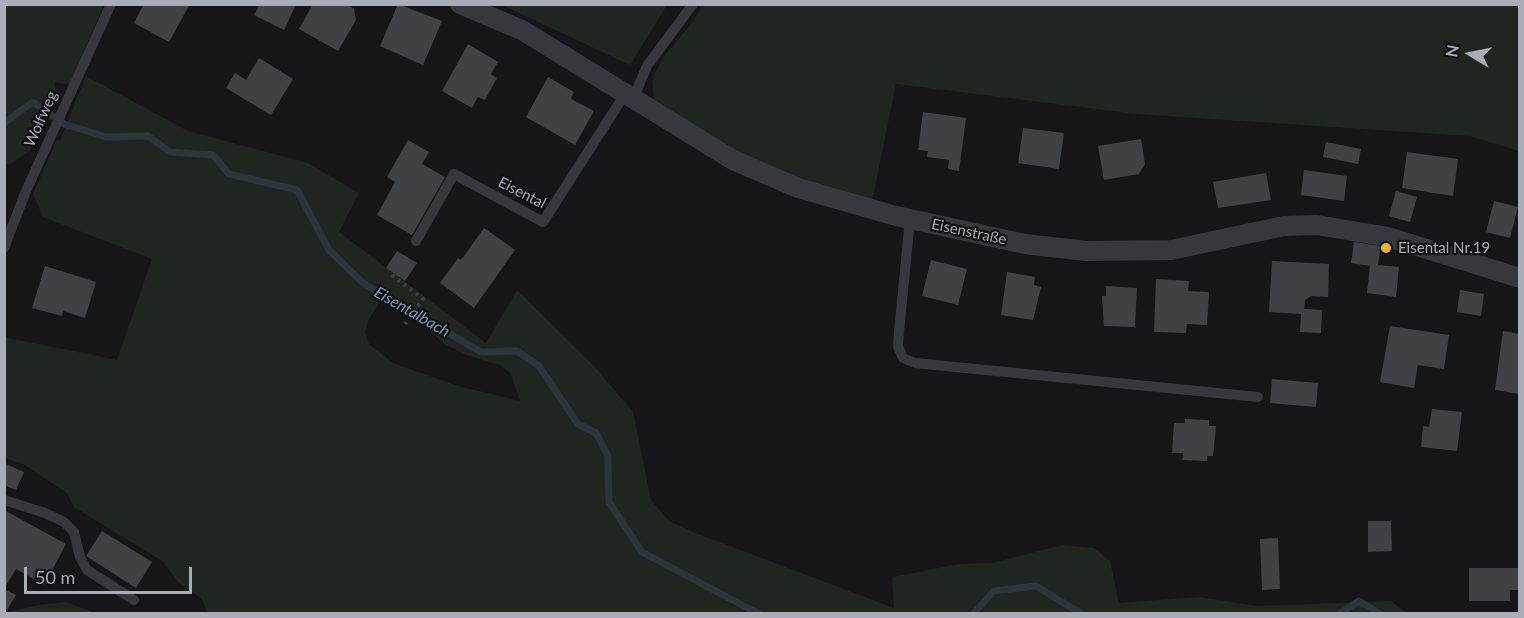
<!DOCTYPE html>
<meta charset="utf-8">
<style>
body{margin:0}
#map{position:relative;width:1524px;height:618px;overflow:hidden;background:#161618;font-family:Lato,sans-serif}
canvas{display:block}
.frame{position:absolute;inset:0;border:6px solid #a8adb8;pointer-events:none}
.north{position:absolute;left:1440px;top:24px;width:60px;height:60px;-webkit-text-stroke:4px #111113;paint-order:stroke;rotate:280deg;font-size:16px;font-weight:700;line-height:24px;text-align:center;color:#a8adb8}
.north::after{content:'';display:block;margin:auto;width:21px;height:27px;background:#a8adb8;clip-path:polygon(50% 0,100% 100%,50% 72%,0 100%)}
.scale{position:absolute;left:24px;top:567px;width:168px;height:27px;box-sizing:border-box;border:3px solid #a8adb8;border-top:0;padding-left:8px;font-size:18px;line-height:21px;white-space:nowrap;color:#a8adb8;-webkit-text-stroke:4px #111113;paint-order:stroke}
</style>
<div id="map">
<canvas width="1524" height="618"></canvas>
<div class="frame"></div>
<div class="north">N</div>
<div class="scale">50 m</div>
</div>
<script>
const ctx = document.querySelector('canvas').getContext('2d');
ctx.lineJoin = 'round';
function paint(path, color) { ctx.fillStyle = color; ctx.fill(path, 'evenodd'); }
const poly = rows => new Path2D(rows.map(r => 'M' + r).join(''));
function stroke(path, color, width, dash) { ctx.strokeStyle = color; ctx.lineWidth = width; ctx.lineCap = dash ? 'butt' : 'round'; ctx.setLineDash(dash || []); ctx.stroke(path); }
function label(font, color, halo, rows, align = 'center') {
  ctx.font = font + ' Lato,sans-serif'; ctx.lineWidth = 4.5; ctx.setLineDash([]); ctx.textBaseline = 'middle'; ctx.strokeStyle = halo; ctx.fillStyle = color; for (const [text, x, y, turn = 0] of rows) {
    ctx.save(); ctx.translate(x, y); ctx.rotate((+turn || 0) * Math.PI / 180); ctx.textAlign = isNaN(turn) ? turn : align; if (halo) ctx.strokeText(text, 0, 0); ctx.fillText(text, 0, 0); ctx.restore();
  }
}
paint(poly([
 [4,5,104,5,69,85,55,82,56,95,30,151,10,164,5,164],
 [502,5,667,4,667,5,630,65],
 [703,5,1519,5,1519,151,1470,136,1136,114,896,84,872,202,798,180,758,164,654,102,652,78,665,55,691,24],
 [86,76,188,131,308,163,359,193,339,232,486,343,517,290,595,367,633,412,651,500,669,521,693,532,894,608,892,577,959,564,992,563,1062,545,1094,548,1110,561,1119,603,1200,597,1257,606,1391,601,1407,613,207,613,202,599,178,582,162,561,74,507,67,493,23,464,5,458,4,337,117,360,152,259,43,217,33,194,57,139,60,141],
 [381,299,397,303,445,344,466,355,500,365,511,374,520,401,458,386,393,363,369,344,365,332,368,321],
 [66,602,95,613,5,613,38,605]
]), '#1e261f');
stroke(poly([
 [4,123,33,102,64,124,106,137,148,136,170,152,213,155,229,174,297,190,329,250,363,283,481,352,517,351,539,366,578,424,596,433,608,456,609,502,642,552,759,614],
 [973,614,994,591,1036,586,1082,614],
 [1339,614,1359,601,1380,614]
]), '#2c353c', 7);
paint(poly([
 [144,4,190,4,169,42,134,23],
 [260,4,296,4,284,30,254,15],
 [313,4,346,4,354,9,356,20,338,51,299,29],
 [398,4,442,21,423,65,380,46],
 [468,44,498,62,491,74,497,78,485,100,478,97,472,108,442,91],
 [259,58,293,79,271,115,226,88,235,73,246,80],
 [548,77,574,92,571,99,594,111,575,145,526,117],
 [923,112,966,118,959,171,948,169,949,160,927,157,928,151,918,150],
 [1023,128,1064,133,1059,169,1018,163],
 [1141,139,1145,164,1139,174,1104,180,1098,146],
 [408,140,429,152,422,164,445,177,412,235,377,215,395,182,387,177],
 [1326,142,1361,149,1358,164,1323,157],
 [1407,152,1458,159,1453,196,1402,188],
 [1304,170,1347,176,1344,201,1301,195],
 [1266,173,1271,200,1218,208,1213,182],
 [1396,191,1417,197,1410,222,1389,216],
 [1494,201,1518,207,1510,238,1486,232],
 [484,228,515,250,474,308,440,283,458,258,461,260],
 [1354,242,1381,246,1378,265,1399,267,1396,297,1367,293,1370,266,1351,263],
 [397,251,417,263,405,281,386,268],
 [931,260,967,269,958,305,922,296],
 [1272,261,1329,264,1328,297,1311,296,1305,300,1304,309,1322,310,1321,333,1300,332,1301,314,1269,312],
 [45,266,96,282,85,318,63,311,62,316,32,308],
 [1007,272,1035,277,1034,285,1041,287,1033,320,1001,315],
 [1156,279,1189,281,1188,291,1209,292,1207,325,1187,324,1186,333,1154,332],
 [1106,286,1137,288,1135,327,1104,326,1102,296,1106,296],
 [1460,290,1484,294,1481,316,1457,312],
 [1390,326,1449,335,1444,369,1418,365,1414,388,1380,382],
 [1503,331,1520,334,1520,394,1495,390],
 [1272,379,1318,383,1316,407,1270,403],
 [1432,409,1462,412,1457,451,1421,447,1423,426,1429,427],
 [1185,419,1209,420,1209,426,1216,426,1213,456,1207,456,1207,461,1182,460,1183,453,1172,453,1174,423,1185,423],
 [6,464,24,472,16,490,4,485],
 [4,510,66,544,44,585,16,569,4,589],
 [1368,521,1391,521,1392,551,1368,552],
 [102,531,152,562,136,588,86,556],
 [1278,538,1280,589,1262,590,1260,539],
 [1469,568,1520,568,1520,590,1510,590,1510,601,1469,601],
 [4,589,16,595,7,610,4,608]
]), '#404145');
stroke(poly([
 [392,275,423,299,405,324]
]), '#3d3f44', 4, [3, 4.5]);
stroke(poly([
 [633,99,647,66,693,4],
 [910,219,899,332,898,346,903,358,915,363,1258,397],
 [416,241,454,174,543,222,625,94],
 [4,248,26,191,111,4],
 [4,500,45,513,64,522,74,532,80,557,87,570,134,600]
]), '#37383d', 10);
stroke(poly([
 [460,4,522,30,733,160,798,188,896,216,1025,244,1086,251,1171,250,1284,226,1317,225,1388,237,1520,278]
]), '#37383d', 20);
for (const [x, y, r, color] of [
 [1386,248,6,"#f2b134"]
]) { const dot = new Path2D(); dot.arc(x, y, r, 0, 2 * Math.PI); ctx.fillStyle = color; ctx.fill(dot); stroke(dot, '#111113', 2); }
label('15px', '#a8adb8', '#111113', [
 ["Wolfweg",41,119,-66],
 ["Eisental",522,193,27],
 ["Eisenstraße",969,232,12]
]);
label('15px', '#a8adb8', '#111113', [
 ["Eisental Nr.19",1398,248]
], 'left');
label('italic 16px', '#7f9bb3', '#111113', [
 ["Eisentalbach",412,312,30]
]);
</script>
